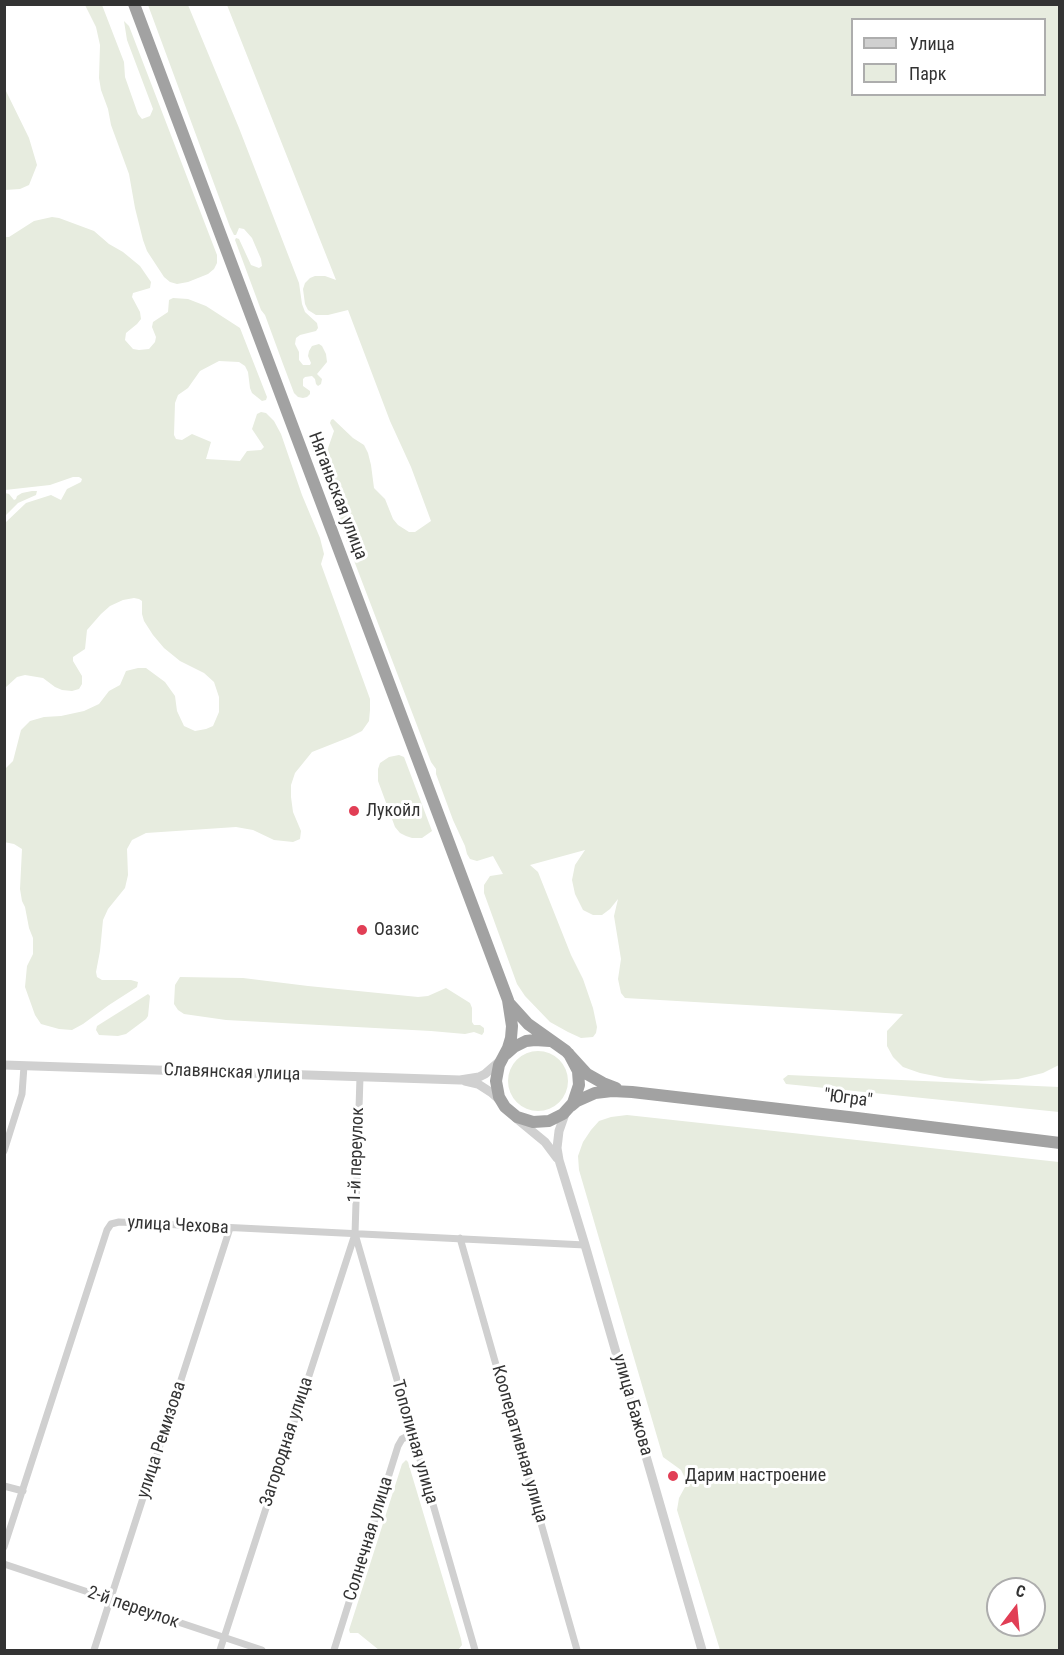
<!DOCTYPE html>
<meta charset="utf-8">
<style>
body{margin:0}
#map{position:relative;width:1064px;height:1655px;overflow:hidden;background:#fff;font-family:"Roboto Condensed",sans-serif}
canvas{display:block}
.frame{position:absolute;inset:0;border:6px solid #333;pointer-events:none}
.legend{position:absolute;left:851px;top:18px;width:195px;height:78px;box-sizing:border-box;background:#fff;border:2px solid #adadad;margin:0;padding:8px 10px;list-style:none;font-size:18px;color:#333}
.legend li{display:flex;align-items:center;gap:12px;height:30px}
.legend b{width:30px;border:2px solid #adadad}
.north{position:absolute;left:986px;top:1577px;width:60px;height:60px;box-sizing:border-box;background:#fff;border:2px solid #adadad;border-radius:50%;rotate:16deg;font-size:16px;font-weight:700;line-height:24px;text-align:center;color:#333}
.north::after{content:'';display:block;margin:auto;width:21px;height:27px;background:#e13e55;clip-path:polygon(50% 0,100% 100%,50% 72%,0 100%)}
</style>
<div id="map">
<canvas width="1064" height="1655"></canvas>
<div class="frame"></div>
<ul class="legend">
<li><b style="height:8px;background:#d0d0d0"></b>Улица</li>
<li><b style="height:16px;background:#e7ecdf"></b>Парк</li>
</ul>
<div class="north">С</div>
</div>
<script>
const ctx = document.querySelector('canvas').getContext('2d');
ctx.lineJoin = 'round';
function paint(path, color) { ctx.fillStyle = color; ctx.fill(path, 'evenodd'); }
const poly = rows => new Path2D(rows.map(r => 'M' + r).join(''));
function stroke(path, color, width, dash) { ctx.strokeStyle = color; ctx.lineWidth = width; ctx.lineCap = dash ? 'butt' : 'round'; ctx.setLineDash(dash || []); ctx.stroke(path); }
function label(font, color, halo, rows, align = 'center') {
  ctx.font = font + ' "Roboto Condensed",sans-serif'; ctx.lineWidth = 6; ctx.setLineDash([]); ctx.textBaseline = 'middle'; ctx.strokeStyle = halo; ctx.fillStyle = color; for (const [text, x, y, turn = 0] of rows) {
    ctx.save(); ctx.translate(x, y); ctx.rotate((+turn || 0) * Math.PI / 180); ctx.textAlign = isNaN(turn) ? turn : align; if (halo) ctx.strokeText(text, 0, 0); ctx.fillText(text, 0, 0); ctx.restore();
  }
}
paint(poly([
 [85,5,102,5,124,62,125,77,138,114,142,119,150,116,153,109,127,40,124,21,129,26,217,255,217,263,214,269,208,274,188,282,177,284,170,282,164,277,147,251,143,240,135,208,129,174,111,125,108,109,101,90,99,78,100,45,96,27],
 [148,5,188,5,239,128,299,283,302,304,305,312,317,323,318,328,316,331,300,335,296,338,295,344,299,352,299,360,303,365,310,365,311,363,308,356,309,351,312,346,319,344,322,346,326,354,327,362,317,374,322,379,321,384,318,386,316,384,315,379,312,376,305,377,303,379,303,386,310,391,310,394,307,397,303,398,298,397,294,393,283,364,265,315,261,310,235,240,236,238,239,239,251,265,259,268,262,266,261,259,252,238,244,229,239,228,236,235,234,235,230,227],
 [227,5,1059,5,1059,1065,1043,1073,1018,1079,981,1081,945,1078,920,1073,903,1067,893,1057,887,1046,887,1031,903,1014,625,998,621,993,618,979,621,959,614,916,618,899,610,909,602,915,593,915,583,910,575,894,572,880,575,865,585,850,530,865,538,872,571,955,583,979,593,1008,597,1027,596,1033,593,1037,581,1038,568,1032,550,1022,525,996,517,984,484,893,484,885,490,876,503,874,493,856,477,861,470,859,467,854,465,846,453,820,436,774,436,769,431,762,345,537,331,489,324,478,323,470,326,454,334,431,330,423,331,420,333,419,353,438,364,445,368,453,371,465,374,488,385,499,393,519,398,525,409,532,415,532,431,521,411,467,390,421,348,310,328,315,316,315,308,310,305,304,303,289,305,283,310,278,315,276,325,276,336,280],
 [852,20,1044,20,1044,94,852,94],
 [5,89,29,138,37,165,29,185,20,189,5,190],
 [52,217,59,218,94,231,109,244,123,252,140,266,151,282,150,288,133,293,132,297,140,312,141,319,137,324,126,333,125,340,133,349,139,350,149,349,155,342,156,337,152,327,153,322,168,312,169,300,173,298,188,299,206,306,240,328,267,397,266,400,262,401,252,393,250,388,248,372,245,366,239,362,219,361,200,371,188,388,178,395,175,403,174,435,176,439,182,440,192,434,211,442,206,459,240,461,247,451,261,450,264,447,252,429,257,414,261,412,266,413,274,421,281,434,302,495,320,538,324,554,321,564,370,699,370,710,369,721,362,731,350,737,312,752,295,773,291,785,291,797,293,812,301,831,300,839,293,842,274,840,253,830,236,827,146,833,132,840,127,849,128,875,125,888,108,909,103,920,100,951,96,972,97,977,102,980,131,980,138,982,137,987,109,1005,83,1024,72,1030,59,1029,41,1024,35,1015,25,987,27,966,33,954,33,938,29,928,25,907,22,901,20,889,22,849,14,844,4,842,5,769,13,761,21,730,30,721,44,717,61,716,84,711,99,704,109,691,120,685,126,671,138,668,146,668,165,682,175,696,177,711,184,726,195,731,206,729,213,726,219,712,219,697,214,682,204,673,180,661,164,648,153,635,144,621,142,614,142,601,139,599,134,598,123,600,110,606,101,614,87,630,85,649,73,657,73,661,82,676,82,684,79,689,72,691,62,690,55,687,43,678,25,675,17,677,5,688,5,523,26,503,51,495,61,500,67,489,81,482,82,479,79,477,73,477,50,485,5,490,5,237,9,237,34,221],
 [32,491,37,491,36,495,18,503,5,516,5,493,9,494,14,500,16,499,17,496,22,493],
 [399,755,404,757,432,831,422,838,412,838,406,836,400,833,395,827,378,781,378,769,380,763,389,757],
 [180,977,243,978,308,986,418,997,428,996,446,988,470,1003,472,1008,472,1022,474,1025,480,1025,484,1028,484,1032,482,1035,474,1032,465,1034,431,1031,226,1020,184,1014,178,1010,174,1004,175,985],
 [148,994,150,996,148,1016,146,1019,126,1034,118,1036,99,1035,96,1030,97,1026],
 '508 1081a30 30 0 1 1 60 0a30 30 0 1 1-60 0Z',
 [788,1075,1059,1087,1059,1112,786,1084,783,1079],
 [627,1115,1059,1162,1059,1650,720,1650,677,1510,679,1498,685,1487,685,1478,681,1470,663,1457,579,1170,578,1156,583,1142,591,1130,599,1121,611,1117],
 [998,1589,1034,1589,1034,1625,998,1625],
 [406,1460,408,1462,461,1639,462,1645,458,1650,379,1650,358,1633,350,1633,349,1630,402,1464]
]), '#e7ecdf');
stroke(poly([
 [4,1151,22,1094,24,1066],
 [355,1234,475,1650],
 [460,1238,577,1650],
 [4,1486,23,1491],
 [4,1547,107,1230,111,1224,119,1222,585,1245],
 [4,1564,262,1650],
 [94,1650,230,1228],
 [220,1650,355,1234,360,1077],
 [334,1650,398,1446,402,1439,412,1434]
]), '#d0d0d0', 7);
stroke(poly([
 [4,1065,460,1080,479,1077,485,1074,500,1061],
 [465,1081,478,1084,492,1093,500,1100],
 [566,1111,559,1131,557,1148,559,1160,585,1245,702,1650],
 [516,1118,545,1142,557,1158]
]), '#d0d0d0', 9);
stroke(poly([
 [134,4,508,1000,512,1026,511,1038,508,1048,499,1065,496,1081,499,1097,505,1107,517,1117,533,1122,549,1121,563,1114,573,1103,579,1085,578,1071,569,1054],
 [509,1003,528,1024,566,1051,587,1074,603,1083,616,1088],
 [506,1054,514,1047,526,1041,535,1040,550,1041],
 [571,1106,577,1101,595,1093,612,1091,632,1092,857,1118,1060,1143]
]), '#a2a2a2', 12);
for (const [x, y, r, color] of [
 [354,811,6,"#e13e55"],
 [362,930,6,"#e13e55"],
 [673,1476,6,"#e13e55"]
]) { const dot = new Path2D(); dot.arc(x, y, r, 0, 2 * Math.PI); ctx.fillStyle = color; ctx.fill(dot); stroke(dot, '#fff', 2); }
label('18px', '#333', '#fff', [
 ["Няганьская улица",337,496,69],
 ["Славянская улица",232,1073,2],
 ["\"Югра\"",848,1099,7],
 ["1-й переулок",357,1155,-88],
 ["улица Чехова",178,1226,3],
 ["улица Бажова",632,1405,74],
 ["улица Ремизова",162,1440,-72],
 ["Загородная улица",287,1442,-72],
 ["Тополиная улица",414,1442,74],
 ["Кооперативная улица",519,1444,74],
 ["Солнечная улица",369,1539,-73],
 ["2-й переулок",133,1608,19]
]);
label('18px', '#333', '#fff', [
 ["Лукойл",366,811],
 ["Оазис",374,930],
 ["Дарим настроение",685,1476]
], 'left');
</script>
